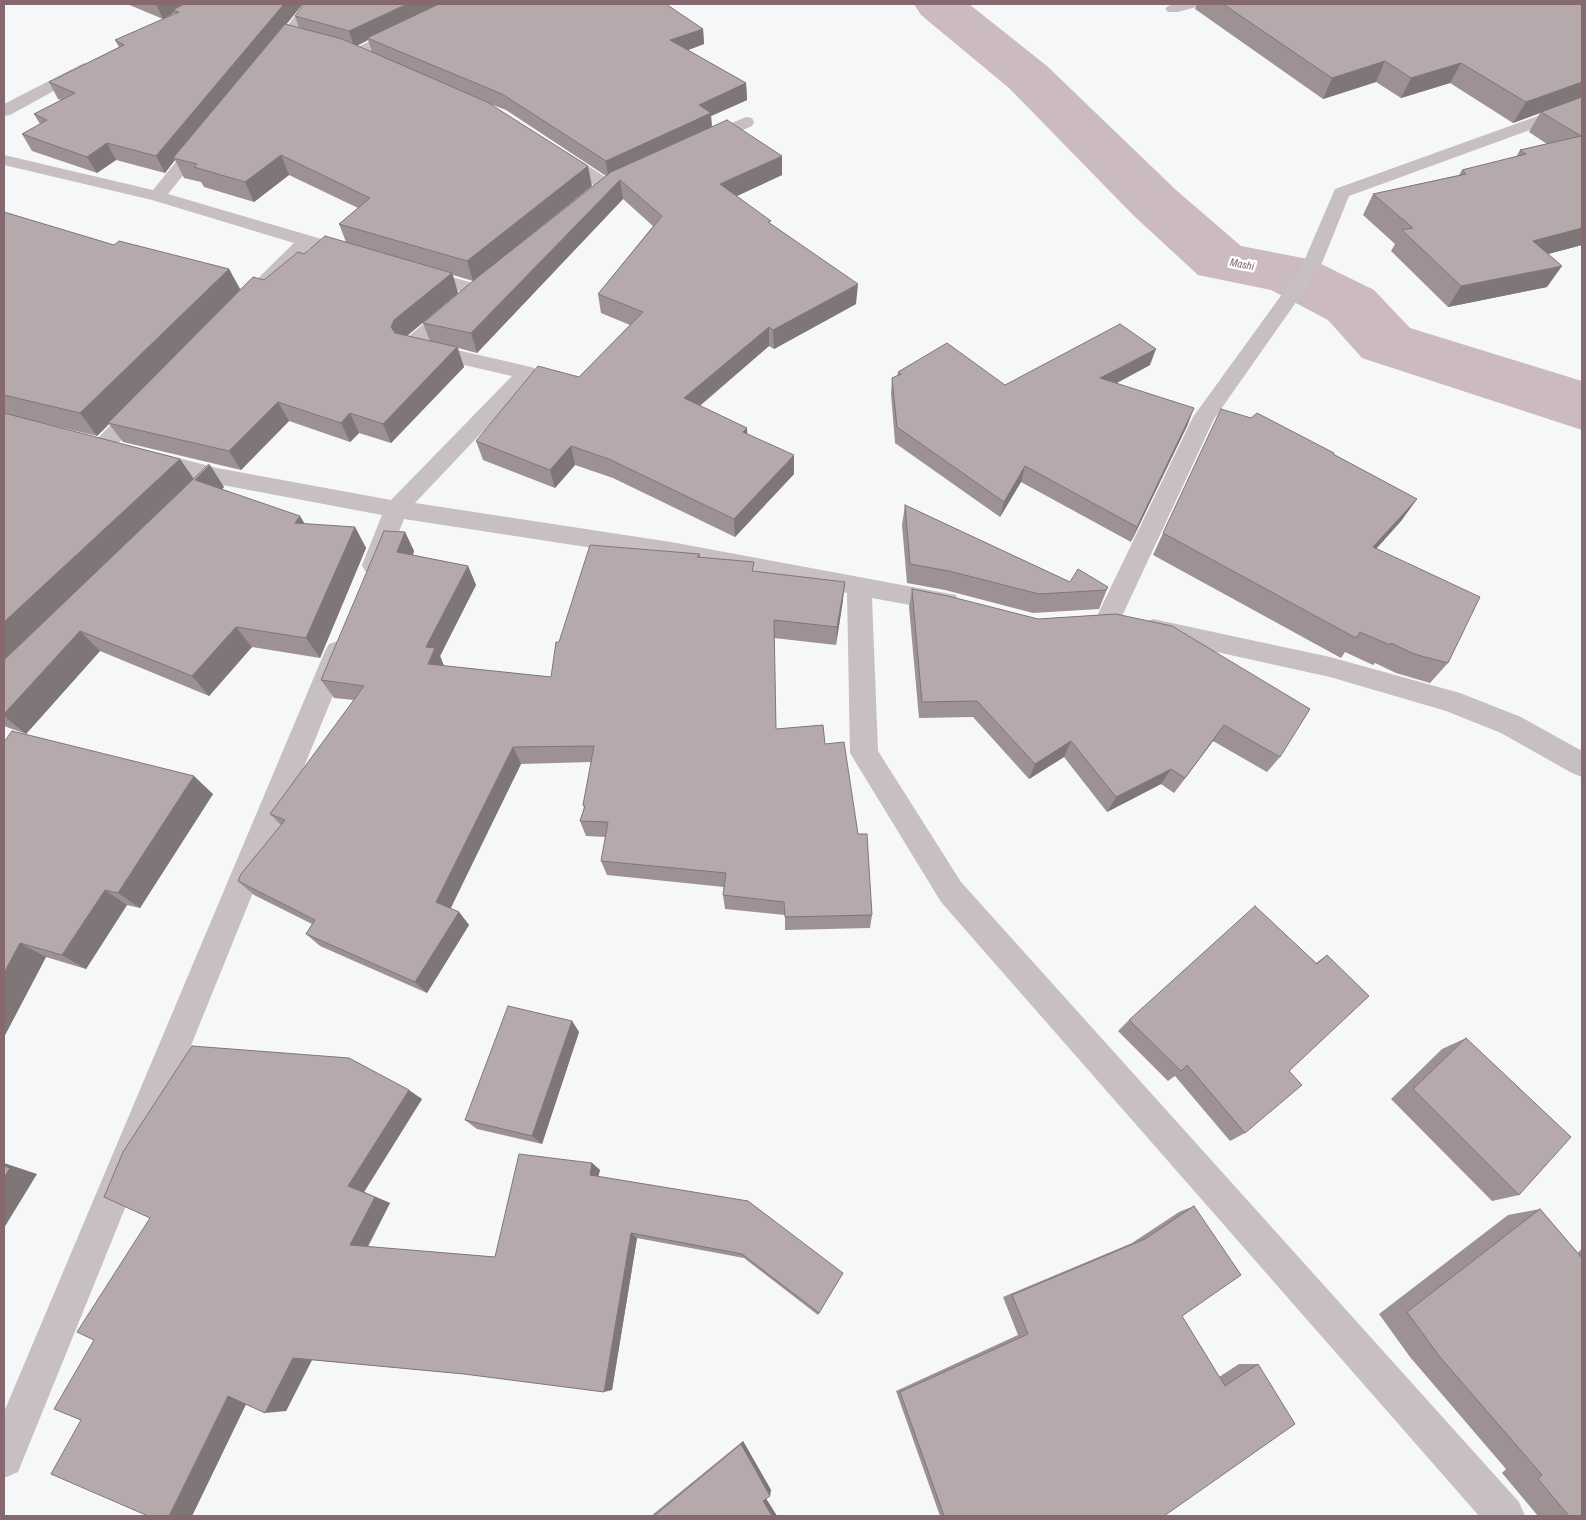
<!DOCTYPE html>
<style>
body{margin:0}
#map{position:relative;width:1586px;height:1520px;overflow:hidden;background:#f6f7f8;font-family:"Archivo Narrow",sans-serif}
canvas{display:block}
.frame{position:absolute;inset:0;border:5px solid #85696e;pointer-events:none}
</style>
<div id="map">
<canvas width="1586" height="1520"></canvas>
<div class="frame"></div>
</div>
<script>
const ctx = document.querySelector('canvas').getContext('2d');
ctx.lineJoin = 'round';
const poly = rows => new Path2D(rows.map(r => 'M' + r).join(''));
function paint(path, color) { ctx.fillStyle = color; ctx.fill(path, 'evenodd'); }
function stroke(path, color, width, dash) { ctx.strokeStyle = color; ctx.lineWidth = width; ctx.lineCap = dash ? 'butt' : 'round'; ctx.setLineDash(dash || []); ctx.stroke(path); }
function label(font, color, halo, rows, align = 'center') {
  ctx.font = font + ' "Archivo Narrow",sans-serif'; ctx.lineWidth = 5; ctx.setLineDash([]); ctx.textBaseline = 'middle'; ctx.strokeStyle = halo; ctx.fillStyle = color; for (const [text, x, y, turn = 0] of rows) {
    ctx.save(); ctx.translate(x, y); ctx.rotate((+turn || 0) * Math.PI / 180); ctx.textAlign = isNaN(turn) ? turn : align; if (halo) ctx.strokeText(text, 0, 0); ctx.fillText(text, 0, 0); ctx.restore();
  }
}
paint(poly([
 [914,4,969,4,1047,66,1176,190,1241,246,1313,260,1374,290,1410,328,1582,381,1582,430,1362,358,1328,320,1271,290,1198,275,1134,216,1009,88,921,15,914,4]
]), '#cbbbc1');
paint(poly([
 [304,4,318,4,278,59,266,59,264,56,304,4],
 [448,4,466,4,464,7,361,57,349,57,347,54,349,51,448,4],
 [1175,4,1198,4,1196,7,1178,12,1168,12,1165,9,1168,6,1175,4],
 [84,63,90,65,92,68,90,71,10,115,4,116,4,104,84,63],
 [1582,100,1582,111,1349,196,1320,268,1214,419,1117,627,1108,630,1099,627,1095,620,1193,417,1301,268,1335,189,1582,100],
 [746,117,752,118,754,122,752,126,708,146,702,147,696,146,693,142,696,138,746,117],
 [202,136,208,137,211,141,168,194,359,250,362,254,359,258,352,260,310,248,259,299,252,301,245,299,242,295,245,291,294,243,152,200,4,165,4,155,153,190,196,137,202,136],
 [559,150,565,151,613,182,616,186,613,190,607,191,601,190,553,159,550,155,553,151,559,150],
 [420,268,473,283,489,270,496,268,503,270,506,274,483,294,476,296,413,278,410,274,413,270,420,268],
 [454,302,461,304,464,308,461,312,426,343,527,366,534,368,538,373,415,503,671,542,956,595,959,602,956,609,947,612,872,598,878,751,961,882,1519,1502,1525,1516,1479,1516,941,902,850,753,847,593,671,560,404,519,386,565,383,571,374,574,365,571,362,565,382,515,217,484,143,465,140,459,143,453,151,451,217,468,391,500,512,376,403,351,400,346,403,341,447,304,454,302],
 [141,400,149,402,152,407,149,412,110,452,102,455,94,452,91,447,94,442,133,402,141,400],
 [1153,619,1330,657,1460,693,1521,717,1582,751,1582,777,1572,773,1501,733,1446,711,1330,677,1144,636,1140,629,1144,622,1153,619],
 [338,641,347,644,351,651,18,1472,4,1478,4,1412,325,651,329,644,338,641]
]), '#c7bfc1');
paint(poly([
 [127,4,303,4,286,24,299,28,295,16,703,29,704,44,688,50,746,83,747,100,711,116,712,127,782,175,737,196,771,224,856,304,774,349,769,346,700,406,747,428,747,434,794,474,735,537,613,478,575,465,555,488,483,460,476,441,579,377,630,325,601,313,598,294,653,226,623,199,477,353,458,348,464,367,391,443,359,433,350,442,289,421,241,470,123,442,109,424,97,436,30,420,180,459,194,479,224,487,222,489,305,524,355,527,366,548,320,658,252,647,209,696,100,651,26,734,4,726,4,212,114,245,229,269,241,290,264,280,304,254,346,242,339,224,358,208,289,175,254,202,204,187,201,182,184,178,175,160,165,173,116,160,97,173,32,151,22,134,40,124,34,114,62,100,58,99,49,82,119,47,115,40,175,14,174,13,163,19],
 [368,40,372,52,357,46],
 [490,104,506,110,606,176,494,264,592,186],
 [453,275,473,281,423,323,430,341,407,336,458,293],
 [1197,4,1582,4,1582,245,1548,254,1547,287,1448,307,1391,251,1395,244,1363,215,1373,194,1459,175,1462,170,1516,157,1520,150,1547,144,1529,132,1540,113,1513,123,1450,83,1401,98,1376,82,1323,99,1195,9],
 [1150,365,1116,383,1188,424,1131,542,1021,482,1000,517,895,443,891,394,892,378,897,376,898,372,1005,385],
 [1333,454,1417,499,1401,521,1376,549,1448,663,1430,683,1396,673,1375,663,1373,665,1345,652,1341,658,1153,555,1163,533],
 [905,505,1070,582,1108,587,1099,609,1033,613,945,590,907,583,902,525],
 [405,532,414,551,413,555,468,566,476,585,440,656,444,666,551,677,559,642,700,554,700,557,755,572,843,600,836,645,774,638,776,729,825,744,858,834,872,915,870,928,785,930,785,915,725,909,723,895,724,887,607,875,601,861,606,837,586,836,580,821,584,808,583,805,591,762,521,764,450,908,459,912,469,925,427,993,320,946,306,934,312,924,254,895,238,881,281,825,270,814,354,700,334,698,321,680],
 [912,589,1038,619,1116,614,1280,757,1267,772,1213,741,1174,793,1161,784,1107,812,1064,757,1029,779,973,717,919,718,909,607],
 [4,742,213,794,140,908,127,905,86,969,46,957,4,1037],
 [1327,955,1289,1071,1245,1133,1230,1141,1175,1076,1168,1081,1118,1031,1129,1020,1316,963],
 [572,1021,579,1032,542,1144,477,1129,465,1120],
 [1466,1038,1519,1195,1492,1201,1391,1099,1442,1049],
 [349,1058,422,1099,364,1192,390,1203,368,1247,495,1257,592,1163,600,1170,598,1176,843,1273,818,1315,744,1258,637,1238,612,1390,464,1374,312,1360,286,1411,246,1404,192,1516],
 [1194,1206,1182,1316,1219,1377,1239,1364,1258,1364,1164,1516,940,1516,896,1391,1018,1335,1003,1297,1132,1243,1179,1212],
 [1540,1209,1578,1253,1582,1248,1582,1516,1538,1516,1502,1473,1506,1469,1410,1357,1379,1314,1508,1215],
 [743,1441,771,1490,766,1499,777,1516,651,1516]
]), '#9d9194');
paint(poly([
 [156,4,192,4,173,10,174,13,163,19],
 [284,4,303,4,177,158,173,158,175,160,165,173,156,156],
 [407,4,444,4,367,38,368,40,354,47,349,31],
 [703,29,704,44,672,56,670,40],
 [1385,61,1376,82,1323,99,1332,78],
 [1461,63,1450,83,1401,98,1411,78],
 [1582,82,1582,99,1541,112,1540,113,1513,123,1526,102],
 [746,83,747,100,711,116,712,129,608,177,606,161,699,105],
 [107,143,116,160,97,173,87,157],
 [281,155,289,175,254,202,245,182],
 [782,156,782,175,722,203,720,184],
 [588,166,592,186,473,281,467,261],
 [620,180,623,199,477,353,471,333],
 [1582,228,1582,245,1518,262,1533,241],
 [1562,266,1547,287,1448,307,1461,286],
 [229,269,241,292,108,423,109,424,97,436,80,413],
 [452,273,458,293,402,340,398,347,391,327,394,320],
 [858,284,856,304,774,349,773,330],
 [769,327,769,346,686,417,684,398],
 [457,347,464,367,391,443,383,424],
 [1156,349,1150,365,1095,395,1100,378],
 [278,402,289,421,241,470,229,451],
 [1194,408,1188,424,1131,542,1137,527],
 [350,413,359,433,350,442,341,423],
 [747,428,748,447,743,432],
 [571,446,575,465,555,488,550,470],
 [794,455,794,474,735,537,734,519],
 [180,459,195,481,4,664,4,622],
 [210,465,224,487,210,502,195,480],
 [1025,466,1021,482,1000,517,1004,502],
 [1417,499,1401,521,1358,569,1373,547],
 [300,516,313,537,295,523],
 [355,527,366,548,320,658,306,638],
 [405,532,414,551,407,572,397,552],
 [468,566,476,585,440,656,444,666,428,664,426,647],
 [845,582,843,600,836,645,837,627],
 [236,627,252,647,209,696,192,676],
 [80,631,100,651,26,734,4,716,4,714],
 [1224,725,1213,741,1174,793,1185,778],
 [1071,741,1064,757,1029,779,1035,764],
 [513,747,521,764,447,916,436,902],
 [1171,769,1161,784,1107,812,1116,797],
 [194,776,213,794,140,908,118,893],
 [105,890,127,905,86,969,62,955],
 [459,912,469,925,427,993,415,982],
 [20,943,46,957,4,1037,4,973],
 [572,1021,579,1032,542,1144,532,1136],
 [409,1090,422,1099,364,1192,390,1203,366,1249,350,1245,348,1186],
 [4,1163,37,1174,4,1228],
 [592,1163,600,1170,597,1182,590,1175],
 [631,1233,637,1238,612,1390,604,1392],
 [293,1358,313,1358,286,1411,265,1413],
 [251,1394,192,1516,169,1516,228,1396],
 [743,1441,771,1490,770,1496,741,1444],
 [764,1495,777,1516,772,1516,763,1501]
]), '#7f7678');
const building = poly([
 [184,4,284,4,156,156,107,143,87,157,22,134,47,120,34,114,75,93,49,82,124,45,115,40,179,12,173,10,184,4],
 [304,4,407,4,349,31,295,16,304,4],
 [439,4,666,4,703,29,670,40,746,83,699,105,711,113,606,161,502,94,367,38,439,4],
 [1223,4,1582,4,1582,82,1526,102,1461,63,1411,78,1385,61,1332,78,1223,4],
 [285,24,342,39,487,102,588,166,467,261,339,224,370,198,281,155,245,182,194,167,197,164,173,158,285,24],
 [1582,97,1582,228,1533,241,1562,266,1461,286,1402,230,1413,228,1373,194,1466,174,1462,170,1526,154,1520,150,1581,136,1541,112,1582,97],
 [727,120,782,156,720,184,771,221,768,222,858,284,773,330,769,327,684,398,747,428,743,432,794,455,734,519,609,459,571,446,550,470,476,441,538,366,579,377,643,312,598,294,662,216,620,180,471,333,423,323,479,276,611,172,727,120],
 [4,212,114,245,119,241,229,269,80,413,4,395,4,212],
 [325,236,452,273,394,320,391,327,395,333,457,347,383,424,350,413,341,423,278,402,229,451,108,423,253,277,264,280,298,252,304,254,325,236],
 [1120,324,1156,349,1100,378,1194,408,1137,527,1025,466,1004,502,897,427,892,378,901,374,898,372,947,343,1005,385,1120,324],
 [1221,409,1251,418,1257,413,1334,453,1333,454,1417,499,1373,547,1480,597,1448,663,1414,654,1391,643,1390,645,1360,632,1356,638,1163,533,1221,409],
 [4,413,180,459,4,622,4,413],
 [208,465,210,465,195,480,300,516,295,523,355,527,306,638,236,627,192,676,80,631,4,714,4,660,208,465],
 [905,505,1070,582,1078,569,1108,587,1106,590,1039,594,949,571,910,564,905,505],
 [384,531,405,532,397,552,468,566,426,647,435,648,428,664,551,677,556,642,559,642,590,545,700,554,697,557,754,562,752,571,845,582,837,627,774,620,776,729,823,725,825,744,844,742,858,834,867,834,872,915,785,917,784,902,723,895,726,873,601,861,608,822,580,821,585,806,583,805,594,746,513,747,436,902,459,912,415,982,306,934,315,920,238,881,241,874,285,820,270,814,364,686,321,680,384,531],
 [912,589,948,596,1038,619,1116,614,1172,626,1310,709,1280,757,1224,725,1185,778,1171,769,1116,797,1071,741,1035,764,977,701,922,702,912,589],
 [12,731,194,776,118,893,105,890,62,955,20,943,4,973,4,742,12,731],
 [1255,906,1317,964,1327,955,1369,996,1289,1071,1302,1085,1245,1133,1187,1065,1181,1071,1129,1020,1255,906],
 [508,1006,572,1021,532,1136,465,1120,508,1006],
 [1466,1038,1571,1137,1519,1195,1413,1089,1466,1038],
 [192,1046,349,1058,409,1090,348,1186,375,1197,350,1245,495,1257,519,1154,592,1163,590,1175,748,1201,843,1273,819,1313,742,1254,631,1233,604,1392,464,1374,293,1358,265,1413,228,1396,169,1516,148,1516,51,1474,81,1420,54,1409,94,1340,77,1332,150,1218,104,1197,123,1152,192,1046],
 [4,1166,10,1168,4,1178,4,1166],
 [1194,1206,1241,1275,1182,1316,1225,1386,1258,1364,1295,1424,1164,1516,944,1516,900,1392,1028,1334,1012,1295,1145,1239,1194,1206],
 [1540,1209,1582,1258,1582,1516,1569,1516,1538,1479,1542,1475,1440,1357,1407,1312,1540,1209],
 [741,1444,770,1496,763,1501,772,1516,654,1516,741,1444]
]);
paint(building, '#b6a9ac');
stroke(building, '#7f7678', 1);
label('italic 11px', '#886974', '#fff', [
 ["Mashi",1242,265,11]
]);
</script>
